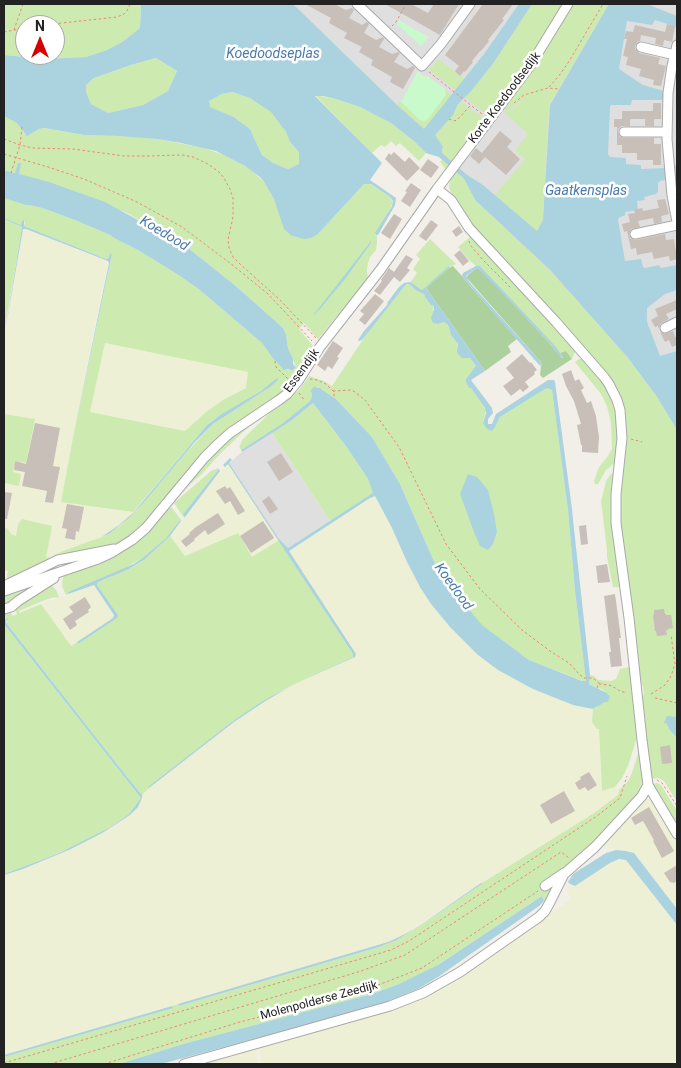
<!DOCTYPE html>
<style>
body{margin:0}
#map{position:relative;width:681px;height:1068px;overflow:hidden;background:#f2efe9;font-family:Roboto,sans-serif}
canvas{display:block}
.frame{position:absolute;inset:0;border:5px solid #222;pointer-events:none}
.north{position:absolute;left:15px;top:15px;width:50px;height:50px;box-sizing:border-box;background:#fff;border:1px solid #a7a7a7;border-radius:50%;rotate:0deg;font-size:14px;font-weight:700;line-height:20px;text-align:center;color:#222}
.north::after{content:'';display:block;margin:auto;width:18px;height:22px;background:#d40000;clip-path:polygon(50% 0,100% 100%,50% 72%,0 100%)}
</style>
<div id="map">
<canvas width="681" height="1068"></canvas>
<div class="frame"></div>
<div class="north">N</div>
</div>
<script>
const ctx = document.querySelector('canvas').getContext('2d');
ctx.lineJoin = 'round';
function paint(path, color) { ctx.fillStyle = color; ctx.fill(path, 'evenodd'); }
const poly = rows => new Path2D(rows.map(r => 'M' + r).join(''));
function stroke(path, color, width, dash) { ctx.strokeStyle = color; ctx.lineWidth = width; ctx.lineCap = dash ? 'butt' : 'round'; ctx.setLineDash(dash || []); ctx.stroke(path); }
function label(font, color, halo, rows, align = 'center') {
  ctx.font = font + ' Roboto,sans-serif'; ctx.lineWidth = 5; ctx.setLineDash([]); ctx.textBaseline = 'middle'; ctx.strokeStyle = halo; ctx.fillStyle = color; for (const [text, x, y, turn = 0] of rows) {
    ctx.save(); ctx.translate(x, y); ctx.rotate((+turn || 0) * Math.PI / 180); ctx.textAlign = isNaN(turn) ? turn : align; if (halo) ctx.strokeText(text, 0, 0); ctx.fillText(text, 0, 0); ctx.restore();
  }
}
paint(poly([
 [271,4,677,4,677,412,481,189],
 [272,433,330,521,288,548,279,539,229,463,242,452]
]), '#e0dfdf');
paint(poly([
 [23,228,108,262,74,431,62,502,133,512,119,525,100,538,46,558,18,524,16,536,11,534,8,529,4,527,4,483,19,485,13,472,15,461,26,463,34,419,4,414,4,338],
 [105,343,248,372,246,388,223,400,206,412,185,431,90,412],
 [228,464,279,540,252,558,238,533,185,556,170,536,220,471],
 [375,496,392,528,407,562,420,587,431,604,450,627,478,655,499,670,573,705,593,709,592,722,599,728,602,791,615,787,619,790,618,795,594,813,485,881,399,937,388,942,4,1055,4,875,23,869,71,849,104,832,124,820,138,807,142,798,142,795,149,788,234,722,264,702,296,683,355,657,289,551,370,498],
 [94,585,114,615,113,618,70,647,41,604],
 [652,797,677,840,677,909,634,853,626,851,597,847,627,813],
 [622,859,626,860,677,925,677,1064,261,1064,259,1051,256,1051,258,1064,195,1064,390,1010,417,1001,441,988,571,899,565,885,575,886,610,863,616,860]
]), '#eef0d5');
paint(poly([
 [6,4,141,4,140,28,122,42,107,50,86,57,44,59,4,55,4,6],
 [25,25,55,25,55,55,25,55],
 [532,4,564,4,530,61,488,116,464,97,471,91,492,65],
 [573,4,609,4,549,105,543,220,537,231,495,195,525,159,515,150,528,134,506,114,515,108,523,100,505,114,505,106,542,54],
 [156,58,177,71,168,91,143,105,108,113,91,104,86,92,86,85,94,78,131,65],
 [439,59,464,79,455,90,429,70],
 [445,89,451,95,424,130,397,105,400,101,420,120,426,121,446,95],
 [232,92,250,98,272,112,286,132,290,142,299,152,299,164,288,169,273,163,262,155,250,129,234,117,209,107,209,101,222,94],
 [315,95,336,99,360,107,371,112,391,123,415,142,426,153,419,161,400,143,396,146,391,141,385,147,381,145,372,153],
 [460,101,477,114,480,114,486,119,437,182,436,182,445,169,444,167,440,162,446,155,442,153,442,149,443,147,436,137,435,135,453,115,458,104],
 [4,116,14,120,21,126,24,133,29,132,30,134,39,129,43,128,84,135,132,136,157,139,204,148,224,155,250,169,264,182,274,199,279,211,292,236,299,238,309,238,318,234,364,184,368,183,372,185,390,197,393,203,375,235,377,236,377,243,376,250,370,257,368,263,367,270,368,278,318,339,304,323,299,329,313,346,307,355,309,359,287,390,247,418,148,522,119,545,61,555,61,553,50,556,45,563,8,581,7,576,8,571,4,570,4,527,8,529,11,534,16,536,18,524,22,519,52,526,46,558,50,556,93,540,103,537,120,526,137,510,183,456,213,424,262,392,278,380,277,379,261,391,223,413,207,425,133,512,61,502,74,432,112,254,110,253,108,259,106,259,24,226,25,221,21,225,4,218,4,198,42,208,75,220,110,235,114,238,138,250,180,276,201,291,262,343,272,357,284,369,292,371,296,367,288,348,286,334,283,328,237,287,187,247,125,212,18,174,21,163,16,173,4,170],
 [105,343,248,372,246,388,223,400,206,412,185,431,90,412],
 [458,166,460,169,457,173,464,179,475,200,550,270,628,358,657,397,677,430,677,717,667,717,665,723,667,724,669,729,677,738,677,802,664,781,658,778,652,779,651,776,641,702,644,693,643,687,639,678,619,524,620,485,625,452,626,437,622,405,551,312,467,219,451,193,449,186,450,179],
 [4,219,22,227,4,333],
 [471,236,546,316,576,350,572,359,566,351,560,353,480,266,476,266,470,261,458,247],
 [430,239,456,264,450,267,422,290,410,283,417,273,413,269,420,259,416,255],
 [409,284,417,291,424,294,425,297,431,305,433,305,433,311,438,324,444,322,448,325,451,335,458,344,457,347,462,358,470,358,477,367,466,379,486,410,483,423,495,427,500,417,545,389,548,388,552,390,568,510,575,591,586,681,583,681,529,660,482,626,440,575,400,484,372,437,336,399,320,388,317,388,315,386,312,393,311,400,283,423,241,450,239,447,243,439,278,405,299,390,309,376,324,381,332,386,370,329,406,285],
 [579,359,583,359,603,382,612,398,616,411,618,435,616,462,606,470,598,484,595,484,594,481,599,467,608,456,612,449,611,423,607,406,601,394,575,362],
 [313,403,348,449,368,479,374,493,330,521,272,433,291,421],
 [4,414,35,419,26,463,15,461,13,472,21,474,19,486,4,483],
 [260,416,220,454,201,475,175,497,220,445],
 [218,468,219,469,183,514,185,517,184,518,174,503,211,471],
 [613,473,614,473,621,587,613,587,607,557,607,550,601,501,606,481,610,475],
 [169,507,172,508,182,521,180,520,166,538,145,556,126,568,68,592,68,594,66,595,62,586,63,577,68,573,99,562],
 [238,533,252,557,279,540,353,654,353,657,284,689,233,721,149,787,149,788,142,795,127,777,7,624,7,618,4,620,4,613,9,611,13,616,17,614,15,608,50,583,56,590,59,597,56,598,55,597,45,600,19,611,19,613,41,604,71,646,77,642,78,644,118,615,97,585,98,582,127,570,143,561,170,536,185,556],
 [46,581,12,603,4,605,4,594],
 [4,624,141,798,129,814,109,828,85,841,44,859,4,874],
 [630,667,637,737,628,766,622,778,615,787,602,791,599,729,597,729,592,722,593,709,596,708,608,695,603,690,589,684,590,675,594,676,598,680,611,681,616,679,620,669],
 [639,750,643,777,640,792,559,880,549,902,544,901,542,896,438,965,418,976,399,984,372,994,183,1044,119,1064,4,1064,4,1057,172,1008,172,1006,178,1004,179,1006,379,947,397,940,428,920,482,884,481,883,485,881,594,813,618,795,619,790,628,781,632,773],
 [657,783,661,785,677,811,677,828,659,798,653,784]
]), '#cdebb0');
paint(poly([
 [453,266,462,276,471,287,517,339,508,346,511,352,485,371,426,288,449,268],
 [475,269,479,269,486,275,545,338,562,358,563,357,560,353,566,351,572,359,543,378,540,375,541,366,542,365,540,361,466,277]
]), '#add19e');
paint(poly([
 [399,20,416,30,429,37,421,46,397,24],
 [418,71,424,77,426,75,445,89,446,95,428,119,424,121,420,120,401,102]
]), '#c8facc');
paint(poly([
 [141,4,293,4,397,105,424,129,484,54,519,4,532,4,492,65,471,91,458,104,453,115,435,135,443,147,442,149,442,153,467,175,483,185,537,231,543,220,550,105,609,4,647,4,677,16,677,27,655,20,652,25,627,21,619,69,643,85,664,91,664,100,632,100,631,105,611,105,610,107,608,154,610,157,626,158,626,164,641,165,641,169,666,168,677,165,677,177,660,181,658,183,658,192,656,194,644,197,645,200,637,201,638,210,625,212,625,215,619,218,618,219,625,261,641,259,643,267,645,268,659,265,661,268,677,265,677,290,665,294,647,308,647,322,660,356,677,351,677,430,657,397,628,358,550,270,475,200,464,179,439,157,426,153,415,142,391,123,360,107,336,99,323,96,315,96,382,163,370,180,396,198,395,205,378,235,376,235,375,233,392,206,393,201,390,197,371,184,364,184,318,234,311,238,304,239,292,236,284,229,274,199,264,182,260,177,245,166,216,151,181,143,157,139,119,136,84,135,44,128,39,129,27,136,17,123,4,116,4,55,44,59,64,58,86,57,107,50,122,42,140,28],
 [156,58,177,71,168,91,143,105,108,113,91,104,86,92,86,85,94,78,131,65],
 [232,92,250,98,271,112,286,132,290,142,299,152,299,164,288,169,273,163,262,155,250,129,234,117,210,107,209,101,222,94],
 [18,163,21,163,19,174,49,182,105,202,187,247,237,287,283,328,286,334,288,348,293,359,293,364,296,367,292,371,288,369,284,370,272,357,262,343,201,291,180,276,138,250,114,238,110,235,75,220,42,208,30,205,26,205,4,198,4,170,15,173],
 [4,218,21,225,22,221,24,220,24,226,106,259,108,259,110,253,112,254,74,432,109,263,108,261,26,229,23,229,4,338,22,227,4,219],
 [371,241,371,243,345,279,320,309,312,317],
 [449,266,449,268,426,288,485,371,471,380,492,408,493,413,488,419,488,424,492,424,496,414,548,380,554,380,555,382,572,509,573,520,590,675,589,684,607,693,608,695,610,696,608,702,605,702,593,709,573,705,533,689,498,670,478,655,450,627,431,604,420,587,407,562,392,528,375,496,370,498,289,551,356,654,355,657,296,683,264,702,234,722,149,788,148,787,233,721,263,701,296,683,353,657,353,654,228,464,225,467,223,465,230,458,232,460,229,463,279,539,288,548,373,493,368,479,348,449,313,403,291,421,242,452,241,450,283,423,311,400,312,393,310,391,315,386,317,388,320,388,336,399,372,437,400,484,440,575,482,625,529,660,582,681,586,681,575,591,568,510,552,390,548,388,545,389,500,417,495,427,492,431,487,429,483,423,486,413,485,408,471,388,469,388,466,382,466,379,476,366,470,358,462,358,459,355,457,352,458,344,451,335,448,325,444,322,438,324,433,323,431,318,434,309,433,305,431,305,425,297,424,294,417,291,409,284,407,284,404,287,362,340,359,341,358,340,364,331,388,304,387,303,399,287,404,283,410,282,422,290],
 [476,266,480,266,556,347,563,357,561,357,545,338,479,269,475,269,466,276,466,277,471,284,540,361,542,365,540,366,471,287,462,276,463,273],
 [277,378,278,380,270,387,213,424,194,443,145,501,129,518,110,533,100,538,119,525,133,513,207,425,223,413,261,391],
 [219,469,220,471,185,517,183,514],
 [468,474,477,477,488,490,494,514,497,532,493,544,488,550,480,546,474,532,460,494],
 [180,520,181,521,170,536,144,560,127,570,98,582,97,585,118,615,117,618,78,644,77,642,113,618,114,615,94,585,68,594,68,592,134,564,145,556,166,538],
 [8,618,8,619,6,621,7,624,127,777,142,795,142,798,138,807,130,815,104,832,71,849,23,869,4,875,4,874,44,859,61,852,109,828,129,814,141,798,4,624,4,620],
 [667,716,677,717,677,738,669,729,667,724,664,723],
 [616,850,626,851,634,853,677,909,677,925,626,860,619,859,610,863,575,886,570,884,568,882,573,874,606,853],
 [481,883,482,884,428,920,397,940,379,947,179,1006,178,1004,388,942,399,937,416,928],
 [542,896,544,901,539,906,438,977,418,989,376,1006,161,1064,119,1064,183,1044,372,994,399,984,438,965],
 [172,1006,173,1008,4,1057,4,1055]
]), '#aad3df');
paint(poly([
 [305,4,334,4,346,10,352,8,354,10,349,18,362,25,367,22,369,24,364,33,376,40,383,37,384,39,379,47,392,54,398,52,400,53,394,62,407,69,413,66,415,68,403,89,390,82,392,77,371,65,373,60,359,52,362,47,344,38,347,33,329,23,331,18],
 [385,4,411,4,428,13,434,4,459,4,440,35],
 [483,4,513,4,502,19,504,20,488,40,489,41,481,51,480,51,472,61,473,62,465,72,464,71,460,76,455,71,459,66,445,55],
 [667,24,675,26,672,42,664,40,663,46,655,44,656,38,641,35,640,41,637,42,635,46,635,49,639,53,660,58,658,64,666,66,661,86,653,85,654,80,639,76,641,69,626,65,628,57,623,56,627,39,624,39,626,31,633,32,635,25,665,32],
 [653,103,661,103,661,119,654,119,654,126,645,126,645,119,630,119,630,126,621,126,618,129,618,132,620,137,624,138,654,138,654,144,661,144,661,165,653,165,653,160,637,160,637,153,622,153,622,145,617,145,617,127,614,127,614,119,622,119,622,111,653,111],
 [500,131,512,141,507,147,520,159,506,175,485,157,479,164,470,156,476,148,482,153],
 [394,152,405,162,409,157,420,168,407,181,385,159,389,153,391,155],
 [428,159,439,167,431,178,420,170],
 [411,183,421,190,410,207,401,201,407,192,405,191],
 [665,199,669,214,661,216,662,222,654,224,653,218,638,221,640,227,631,229,629,235,631,239,636,240,665,234,666,240,674,239,677,259,670,261,669,256,654,259,652,252,637,255,636,248,631,249,627,231,624,232,622,224,630,222,628,214,635,213,634,210,642,208,643,211,659,208,657,200],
 [394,214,402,219,390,239,381,233],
 [431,220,438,225,426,241,419,236],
 [459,226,463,232,456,237,452,231],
 [460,250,469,261,463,266,454,255],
 [406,255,413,259,407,268,410,270,400,282,394,277,380,295,374,291,382,281,381,280,389,268,394,272],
 [375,294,384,301,365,325,359,320,364,314,360,311],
 [677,300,677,309,666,314,669,319,660,324,659,329,658,326,655,327,651,320,658,316,655,309],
 [673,331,675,337,677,336,677,345,672,347,669,340,665,342,660,332,665,334],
 [333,341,343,348,337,357,339,358,332,369,328,366,325,371,317,365],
 [522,354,530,363,531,362,537,370,534,372,535,374,525,382,529,387,523,392,520,389,511,396,503,386,514,378,506,368,507,367],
 [571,370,575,381,579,379,584,388,581,390,587,403,591,401,596,416,599,437,598,453,582,452,582,445,581,445,577,425,581,424,574,401,566,386,562,374],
 [35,423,60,428,53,466,60,467,53,503,45,502,47,491,22,486,25,472,14,470,15,461,26,464],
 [281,453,293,472,279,481,267,462],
 [225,486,227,489,230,487,245,511,238,515,230,501,225,504,216,491],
 [4,492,12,493,7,519,4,519],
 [269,496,278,509,270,514,262,501],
 [67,504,84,507,79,532,76,531,75,540,65,538,67,529,62,528],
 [218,513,225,524,208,535,205,530,194,539,195,540,186,547,181,541,190,534,189,533,196,527],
 [263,521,274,538,251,553,240,536],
 [586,525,588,544,581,545,579,526],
 [607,564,610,582,598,583,596,566],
 [615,594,621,638,619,638,622,666,611,667,609,652,611,652,604,596],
 [85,597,91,607,88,610,89,612,75,621,77,625,70,630,63,619,73,612,69,607],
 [664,609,665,614,666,614,666,615,671,615,673,628,668,629,668,630,666,630,667,635,657,636,656,631,655,631,653,615,654,615,654,610],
 [670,745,672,763,662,764,660,747],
 [589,772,597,785,588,791,585,787,579,790,575,783,581,779,580,777],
 [564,791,575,811,551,824,540,805],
 [649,807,674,851,662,858,653,841,654,840,643,821,635,825,631,818],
 [677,865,677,881,674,883,670,882,664,873]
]), '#c7bfb8');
const minor = poly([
 [357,4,422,66,441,44,470,4],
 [677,45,672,66,668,93,667,139,672,195,677,222],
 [641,47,675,55],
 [624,132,667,132],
 [437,189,451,200,469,228,556,322,604,377,609,384,617,400,620,410,622,438,616,494,616,523,629,618,642,740,648,785,677,834],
 [635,234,677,225],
 [665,328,677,322],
 [4,586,58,560,114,549],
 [4,591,98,559,111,553,132,540,146,528,204,458,219,443,230,433,279,400,287,394,298,381,320,347,381,269,437,189,530,66,568,4],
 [4,609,11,607,18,601,54,578],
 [545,886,564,873],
 [184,1064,390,1006,423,993,460,972,539,917,545,911,549,904,564,874,595,847,642,796,648,785]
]);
stroke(minor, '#a9a9a9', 11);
stroke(poly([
 [44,25,117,17,124,14,127,11,130,4],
 [392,26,396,22,406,4],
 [14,30,23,4],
 [4,32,25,28],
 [429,72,482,114],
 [549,87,558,77,568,63,603,4],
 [514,103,524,95,548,88,560,89],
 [449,119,454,121,457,120,470,106],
 [4,139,20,145,33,148,73,149,124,156,149,156,182,155,193,157,208,164,219,172,224,178,230,189,233,198,233,217,228,240,229,248,233,257,240,264,279,299,316,338],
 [4,154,48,167,84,179,137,202,182,227,230,263,268,294,312,341],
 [11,173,20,145,22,127],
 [469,241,471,246,483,260,511,288],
 [275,361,275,362,276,367,288,379],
 [310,379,317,380,326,384,334,392,334,397],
 [333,391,351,390,355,392,365,400,399,447,446,544,480,589,522,630,550,651,569,663,579,674,584,678,593,678,600,684],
 [299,393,305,401],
 [631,439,642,442],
 [597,688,598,684,600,684,608,685,612,686,620,691,627,693],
 [651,694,665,685,671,676,675,664,671,635],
 [655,698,677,703],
 [657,780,662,783,677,806],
 [4,1063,391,950,409,941,597,816,620,798,627,776],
 [50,1064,358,972,405,955,561,852,569,858],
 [104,1064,240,1022,368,989,422,968,538,891]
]), '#fa8072', 1, [2.5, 2.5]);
stroke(minor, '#fff', 9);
label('12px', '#222', '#fff', [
 ["Korte Koedoodsedijk",505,98,-53],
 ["Essendijk",302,371,-54],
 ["Molenpolderse Zeedijk",319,1001,-15]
]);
label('italic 14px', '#4a7aab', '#fff', [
 ["Koedoodseplas",273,54],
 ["Gaatkensplas",586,191],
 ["Koedood",164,234,31],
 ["Koedood",453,587,54]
]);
</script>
